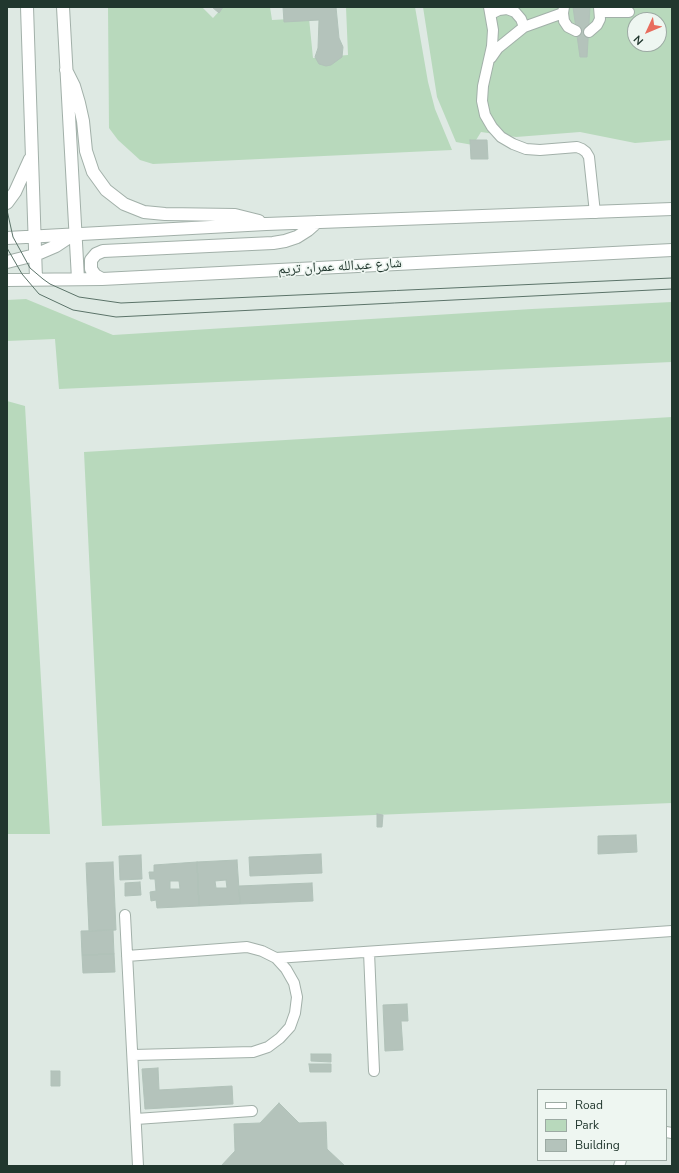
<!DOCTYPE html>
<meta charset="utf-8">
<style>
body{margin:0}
#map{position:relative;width:679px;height:1173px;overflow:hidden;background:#dee9e3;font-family:"Nunito Sans",sans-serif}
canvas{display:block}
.frame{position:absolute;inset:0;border:8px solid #21372e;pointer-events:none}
.legend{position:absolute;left:537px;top:1089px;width:130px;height:72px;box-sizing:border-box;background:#eef6f1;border:1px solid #9caaa3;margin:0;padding:5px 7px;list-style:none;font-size:12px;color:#21372e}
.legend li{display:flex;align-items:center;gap:8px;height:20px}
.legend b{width:20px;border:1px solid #9caaa3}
.north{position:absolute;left:627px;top:12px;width:40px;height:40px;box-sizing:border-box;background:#eef6f1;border:1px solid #9caaa3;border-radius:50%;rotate:226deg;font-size:11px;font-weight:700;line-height:16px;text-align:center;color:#21372e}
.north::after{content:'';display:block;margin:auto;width:14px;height:18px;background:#e86c5d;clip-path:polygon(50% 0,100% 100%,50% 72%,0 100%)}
</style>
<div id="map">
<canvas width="679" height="1173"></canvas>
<div class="frame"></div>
<ul class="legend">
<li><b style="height:5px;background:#fff"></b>Road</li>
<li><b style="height:11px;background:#b8d9bc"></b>Park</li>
<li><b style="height:11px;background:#b4c3bb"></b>Building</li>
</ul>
<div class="north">N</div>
</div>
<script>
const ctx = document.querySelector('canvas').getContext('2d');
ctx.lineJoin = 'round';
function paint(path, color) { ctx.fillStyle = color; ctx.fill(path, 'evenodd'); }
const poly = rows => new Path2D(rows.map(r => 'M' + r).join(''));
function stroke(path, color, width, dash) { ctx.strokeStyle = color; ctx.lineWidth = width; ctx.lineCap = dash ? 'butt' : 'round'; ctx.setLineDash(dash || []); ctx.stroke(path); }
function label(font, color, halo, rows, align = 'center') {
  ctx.font = font + ' "Nunito Sans","Noto Naskh Arabic",sans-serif'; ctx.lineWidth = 3.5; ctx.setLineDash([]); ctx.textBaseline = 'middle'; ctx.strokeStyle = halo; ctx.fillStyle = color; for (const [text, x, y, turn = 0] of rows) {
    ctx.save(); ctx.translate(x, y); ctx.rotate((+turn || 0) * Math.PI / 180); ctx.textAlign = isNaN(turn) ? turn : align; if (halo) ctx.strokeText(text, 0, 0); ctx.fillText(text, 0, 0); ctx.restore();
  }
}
paint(poly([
 [108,7,202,7,213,18,223,7,270,7,272,20,309,18,313,58,348,55,346,7,415,7,428,82,435,109,452,150,153,164,140,160,118,140,109,128],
 [423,7,672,7,672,140,635,143,580,132,516,137,481,132,473,145,456,142,437,97],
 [635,20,659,20,659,44,635,44],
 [26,299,113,335,532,309,672,302,672,362,59,389,55,339,7,341,7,300],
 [7,401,25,406,50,834,7,834],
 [672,417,672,803,102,826,84,452]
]), '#b8d9bc');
const building = poly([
 [212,7,223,7,219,13,212,7],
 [283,7,336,7,339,38,343,47,342,57,331,65,326,66,319,64,315,57,318,48,319,20,284,22,283,7],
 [573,7,590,7,587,57,580,57,573,7],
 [470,140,487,140,488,159,471,159,470,140],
 [377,814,383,815,382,827,377,827,377,814],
 [636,835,637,852,598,854,598,836,636,835],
 [321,854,322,873,250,876,249,857,321,854],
 [141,855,142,879,120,880,119,856,141,855],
 [237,860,240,904,199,906,197,862,237,860],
 [226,880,227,888,216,888,215,881,226,880],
 [113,862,116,930,89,931,86,863,113,862],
 [197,862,199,906,157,908,156,900,151,901,150,892,156,891,155,879,150,879,149,872,154,872,154,865,197,862],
 [170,881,179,881,180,889,170,889,170,881],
 [140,882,141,895,125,896,125,883,140,882],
 [312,883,313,901,240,904,239,886,312,883],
 [113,930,114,954,82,955,81,931,113,930],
 [114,954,115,972,83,973,82,955,114,954],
 [407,1004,408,1021,401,1021,403,1050,385,1051,383,1005,407,1004],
 [311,1054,331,1054,331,1062,311,1061,311,1054],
 [309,1064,331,1064,331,1072,310,1072,309,1064],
 [158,1068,159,1090,232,1086,233,1104,145,1109,142,1069,158,1068],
 [51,1071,60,1071,60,1086,51,1086,51,1071],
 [279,1103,299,1123,326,1122,327,1149,345,1166,221,1166,235,1151,234,1124,260,1123,279,1103]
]);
paint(building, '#b4c3bb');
stroke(building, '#b1c2b9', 1);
const service = poly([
 [489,7,493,30,492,46,483,86,482,101,485,115,492,127,501,137,513,144,526,149,540,150,577,147,582,149,586,152,589,157,595,213],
 [564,7,563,13,564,21,568,27,576,31],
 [601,12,629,12],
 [491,14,499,10,507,9,515,12,521,19,524,27],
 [589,32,597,25,600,19,599,7],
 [491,58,498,48,524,27,563,13],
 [125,915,138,1166],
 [369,952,374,1071],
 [127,956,247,947,262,951,276,958,286,969,294,983,297,997,295,1013,290,1027,280,1038,268,1047,253,1052,133,1055],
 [276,958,672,931],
 [136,1119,252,1111],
 [666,1132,672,1133],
 [619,1166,621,1160]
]);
const tertiary = poly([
 [27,7,36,279],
 [63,7,78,279],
 [66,70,74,86,79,103,83,121,86,151,93,172,106,190,124,204,144,212,165,214,235,215,259,221],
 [7,203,15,192,30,159],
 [7,238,266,224,672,209],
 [7,262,35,255,56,246,74,234],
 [102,279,95,275,91,269,91,260,96,254,103,251,273,243,285,241,297,237,308,230,317,222],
 [7,280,102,279,672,250]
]);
stroke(service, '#a2b0a9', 12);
stroke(tertiary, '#a2b0a9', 14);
stroke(service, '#fff', 10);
stroke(tertiary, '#fff', 12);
stroke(poly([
 [7,210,13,237,30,268,43,279,50,284,79,297,121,303,672,278],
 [7,248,22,274,39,294,73,310,116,317,672,289]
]), '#5b7369', 1);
label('14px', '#21372e', '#eef6f1', [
 ["شارع عبدالله عمران تريم",340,267,-3]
]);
</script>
